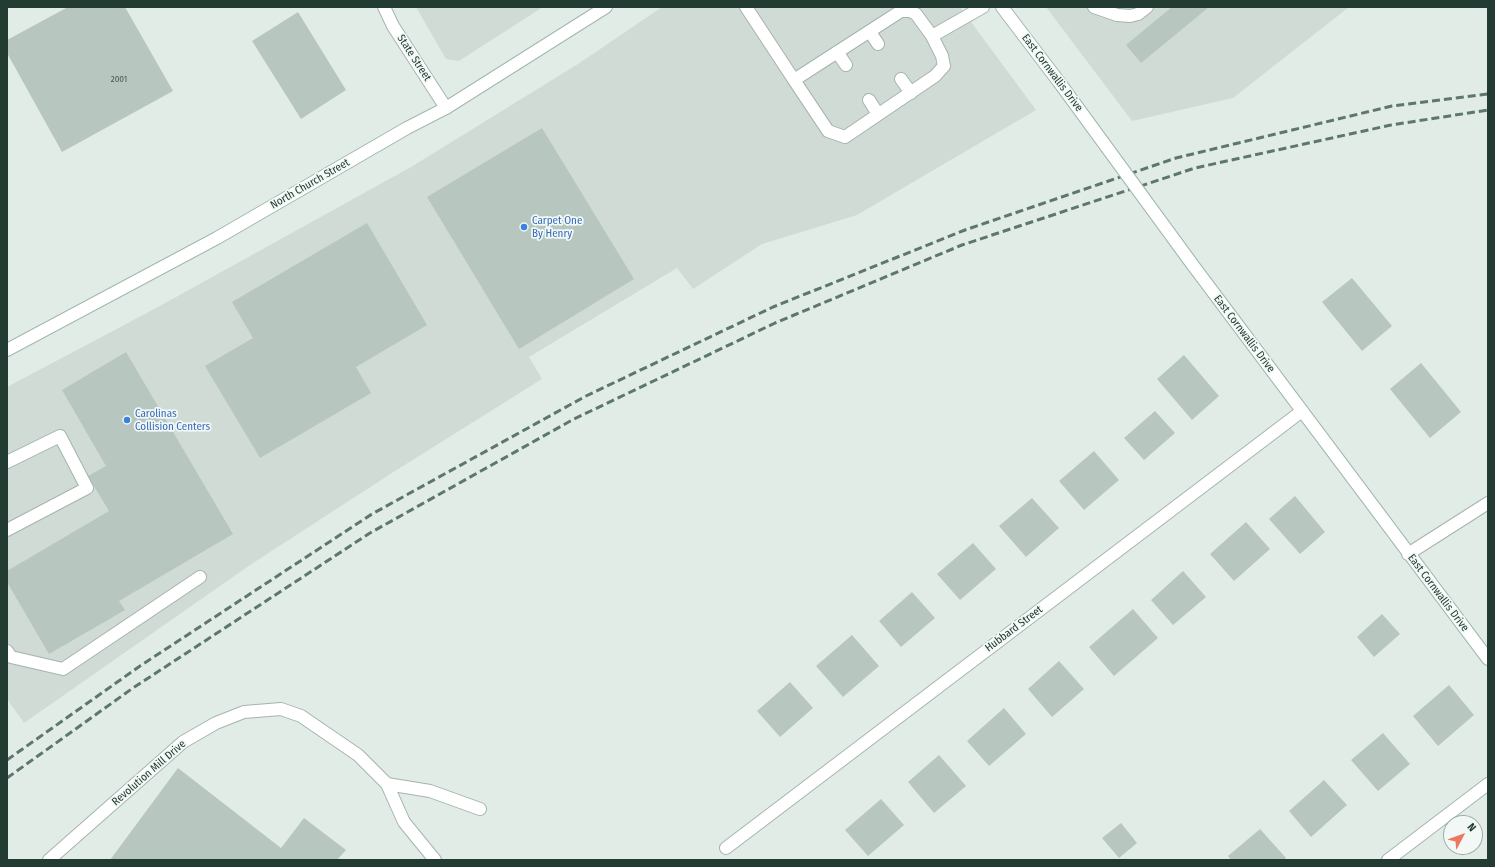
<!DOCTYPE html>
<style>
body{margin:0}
#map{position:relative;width:1495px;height:867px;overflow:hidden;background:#e2ece7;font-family:"Fira Sans Condensed",sans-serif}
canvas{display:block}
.frame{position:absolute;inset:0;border:8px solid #233c33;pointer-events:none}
.north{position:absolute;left:1443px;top:815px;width:40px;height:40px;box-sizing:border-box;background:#f2f8f5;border:1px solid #9fada7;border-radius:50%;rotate:49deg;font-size:11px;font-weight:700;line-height:16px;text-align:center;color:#233c33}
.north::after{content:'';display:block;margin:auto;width:14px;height:18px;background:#ec785f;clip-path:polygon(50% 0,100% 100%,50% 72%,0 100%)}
</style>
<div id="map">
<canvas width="1495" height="867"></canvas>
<div class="frame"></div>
<div class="north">N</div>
</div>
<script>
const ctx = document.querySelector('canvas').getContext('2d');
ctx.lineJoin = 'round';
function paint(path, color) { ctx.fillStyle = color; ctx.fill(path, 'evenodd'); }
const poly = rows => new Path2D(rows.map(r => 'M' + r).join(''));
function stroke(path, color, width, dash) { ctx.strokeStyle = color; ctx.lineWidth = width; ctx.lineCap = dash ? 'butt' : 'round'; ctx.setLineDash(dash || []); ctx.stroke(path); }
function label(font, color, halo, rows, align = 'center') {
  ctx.font = font + ' "Fira Sans Condensed",sans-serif'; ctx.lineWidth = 3.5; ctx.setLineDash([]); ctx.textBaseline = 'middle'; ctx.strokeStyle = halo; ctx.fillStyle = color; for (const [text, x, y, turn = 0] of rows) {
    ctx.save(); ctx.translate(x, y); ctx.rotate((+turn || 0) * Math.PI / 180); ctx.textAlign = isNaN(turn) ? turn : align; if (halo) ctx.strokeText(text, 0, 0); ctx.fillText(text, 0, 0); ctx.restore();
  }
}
paint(poly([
 [416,7,543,7,459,61,446,59],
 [662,7,960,7,1036,110,857,215,762,244,693,289,677,268,529,357,542,379,395,471,250,565,24,723,7,699,7,387,158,307,411,167,578,64],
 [1046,7,1349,7,1233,98,1132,121]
]), '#d0dbd5');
paint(poly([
 [68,7,125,7,173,91,62,152,7,53,7,40],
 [1172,7,1209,7,1141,63,1126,45],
 [298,12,346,90,301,119,252,41],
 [542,128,634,279,519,349,427,197],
 [367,223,427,325,356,367,371,393,260,458,205,366,253,338,232,302],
 [1352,278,1392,326,1362,351,1322,302],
 [126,352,233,534,119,601,125,610,49,654,7,582,7,571,109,511,88,476,106,466,62,390],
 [1184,355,1219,396,1192,420,1157,379],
 [1421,363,1461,412,1430,438,1390,389],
 [1155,411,1175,433,1144,460,1124,438],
 [1094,451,1119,480,1084,510,1059,481],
 [1295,496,1325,532,1300,554,1269,519],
 [1032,498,1059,528,1026,557,999,526],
 [1246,522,1270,549,1234,581,1210,554],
 [973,543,996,569,960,600,937,574],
 [1183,571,1206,597,1173,625,1151,600],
 [912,592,935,618,901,647,879,621],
 [1133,609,1158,638,1114,676,1089,647],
 [1382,614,1400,634,1374,657,1357,637],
 [852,635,879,666,843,697,816,666],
 [1059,661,1084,689,1052,717,1028,689],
 [790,682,813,708,780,737,757,711],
 [1449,685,1474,715,1438,746,1413,716],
 [1004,708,1026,734,989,766,967,741],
 [1383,733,1410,764,1378,791,1351,760],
 [939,755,966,786,934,813,908,782],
 [178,768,281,848,304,818,346,850,337,860,110,860],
 [1324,780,1347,805,1311,837,1289,811],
 [881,799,904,825,868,856,845,830],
 [1121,823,1137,843,1119,858,1102,838],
 [1260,829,1286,858,1284,860,1231,860,1228,856]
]), '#b7c6bf');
const service = poly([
 [746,7,794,80,901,11,910,11,916,14,932,36,983,7],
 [1094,7,1117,15,1130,16,1138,14,1147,7],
 [870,32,878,44],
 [837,52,846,65],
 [901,79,911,93],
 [794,80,828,131,845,137,935,76,944,66,942,56,932,36],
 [869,100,878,114],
 [7,462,60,436,87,488,7,530],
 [1408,554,1488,503],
 [7,651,11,657,63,669,200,577],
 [387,784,430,791,480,809]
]);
const minor = poly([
 [384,7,393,26,446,108],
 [726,848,1302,411],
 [49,860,183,742,216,723,244,712,281,709,301,716,358,755,387,784,404,822,435,860],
 [1388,860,1488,784]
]);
const secondary = poly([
 [1002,7,1059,82],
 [1192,264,1488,659],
 [7,350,217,238,407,128,446,108,606,7]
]);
stroke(service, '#a5b4ad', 14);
stroke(minor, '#a5b4ad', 14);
stroke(secondary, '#a1b7ae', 14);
stroke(service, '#fff', 12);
stroke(minor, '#fff', 12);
stroke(secondary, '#fff', 12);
stroke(poly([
 [7,760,140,666,372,514,586,396,773,307,965,230,1176,158,1392,106,1488,94],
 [7,778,133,688,370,533,574,419,775,323,962,245,1195,168,1391,125,1488,110]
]), '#5d776e', 3, [8, 4]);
const secondaryBridge = poly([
 [1059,82,1192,264]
]);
stroke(secondaryBridge, '#a1b7ae', 14, []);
stroke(secondaryBridge, '#fff', 12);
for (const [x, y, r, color] of [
 [524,227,4,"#3f7fe0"],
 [127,420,4,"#3f7fe0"]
]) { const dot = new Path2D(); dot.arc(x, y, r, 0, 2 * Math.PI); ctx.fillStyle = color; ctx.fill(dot); stroke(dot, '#f2f8f5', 1.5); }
label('9px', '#485e56', null, [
 ["2001",119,79]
]);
label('11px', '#233c33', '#f2f8f5', [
 ["State Street",414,58,57],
 ["East Cornwallis Drive",1052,73,53],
 ["North Church Street",310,184,-30],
 ["East Cornwallis Drive",1244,334,53],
 ["East Cornwallis Drive",1438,593,53],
 ["Hubbard Street",1014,629,-37],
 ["Revolution Mill Drive",149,773,-41]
]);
label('11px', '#366cbe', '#f2f8f5', [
 ["Carpet One",532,221],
 ["By Henry",532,234],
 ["Carolinas",135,414],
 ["Collision Centers",135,427]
], 'left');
</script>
